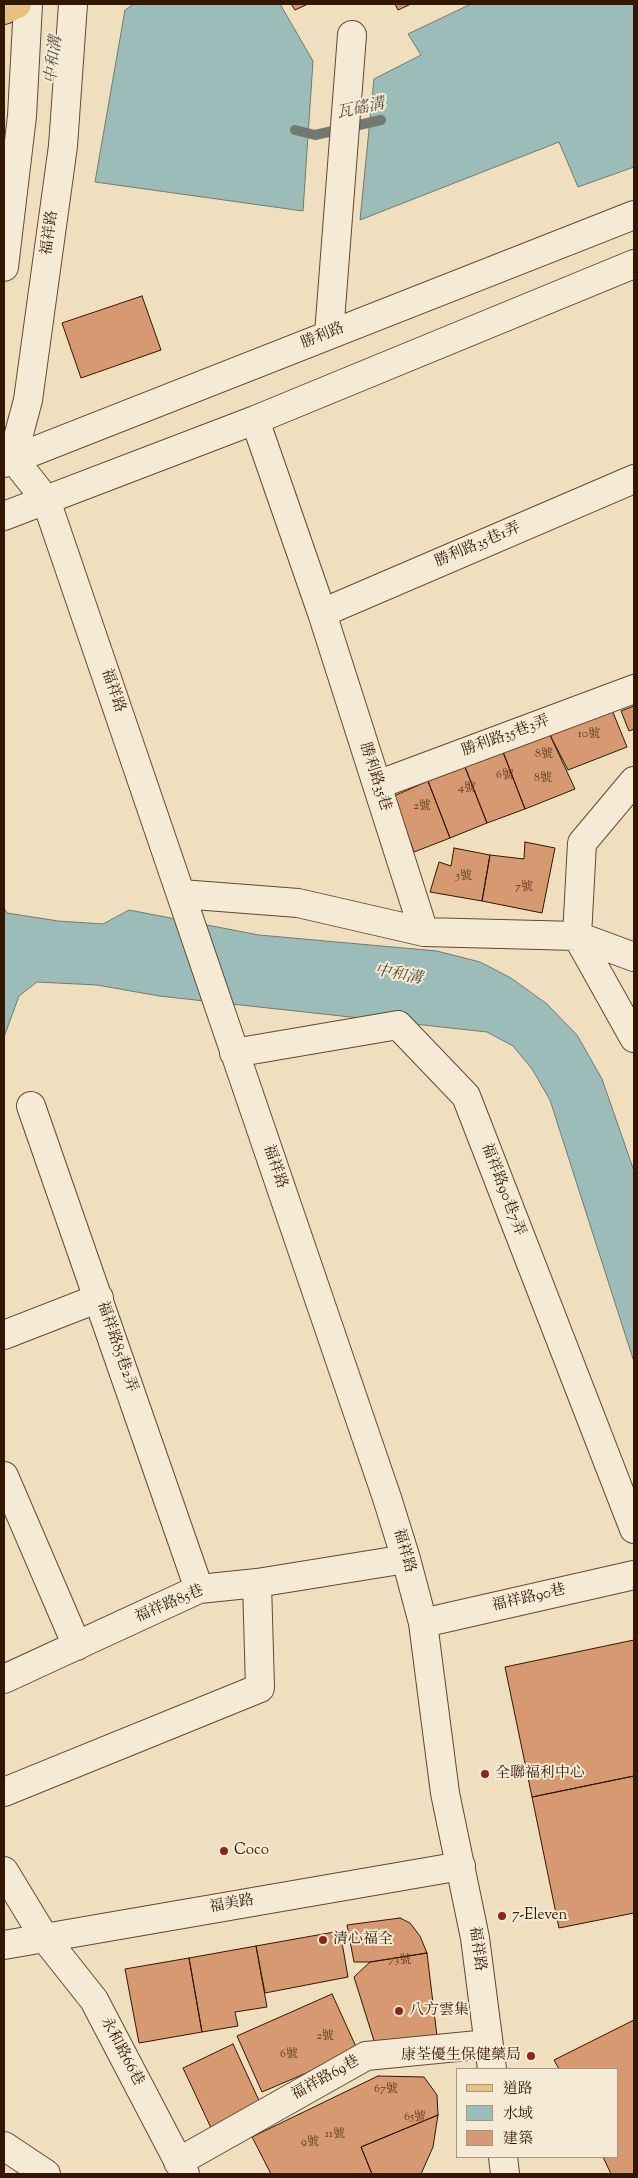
<!DOCTYPE html>
<meta charset="utf-8">
<style>
body{margin:0}
#map{position:relative;width:638px;height:2178px;overflow:hidden;background:#f0dfbf;font-family:"Sorts Mill Goudy","Noto Serif TC",serif}
canvas{display:block}
.frame{position:absolute;inset:0;border:5px solid #331700;pointer-events:none}
.legend{position:absolute;left:456px;top:2068px;width:162px;height:90px;box-sizing:border-box;background:#f5ead5;border:1px solid #a79680;margin:0;padding:6px 9px;list-style:none;font-size:15px;color:#331700}
.legend li{display:flex;align-items:center;gap:10px;height:25px}
.legend b{width:25px;border:1px solid #a79680}
</style>
<div id="map">
<canvas width="638" height="2178"></canvas>
<div class="frame"></div>
<ul class="legend">
<li><b style="height:6px;background:#e8c080"></b>道路</li>
<li><b style="height:14px;background:#9bbcb8"></b>水域</li>
<li><b style="height:14px;background:#d79971"></b>建築</li>
</ul>
</div>
<script>
const ctx = document.querySelector('canvas').getContext('2d');
ctx.lineJoin = 'round';
function paint(path, color) { ctx.fillStyle = color; ctx.fill(path, 'evenodd'); }
const poly = rows => new Path2D(rows.map(r => 'M' + r).join(''));
function stroke(path, color, width, dash) { ctx.strokeStyle = color; ctx.lineWidth = width; ctx.lineCap = dash ? 'butt' : 'round'; ctx.setLineDash(dash || []); ctx.stroke(path); }
function label(font, color, halo, rows, align = 'center') {
  ctx.font = font + ' "Sorts Mill Goudy","Noto Serif TC",serif'; ctx.lineWidth = 4; ctx.setLineDash([]); ctx.textBaseline = 'middle'; ctx.strokeStyle = halo; ctx.fillStyle = color; for (const [text, x, y, turn = 0] of rows) {
    ctx.save(); ctx.translate(x, y); ctx.rotate((+turn || 0) * Math.PI / 180); ctx.textAlign = isNaN(turn) ? turn : align; if (halo) ctx.strokeText(text, 0, 0); ctx.fillText(text, 0, 0); ctx.restore();
  }
}
const water = poly([
 [134,4,280,4,313,61,303,211,95,182,125,10,134,4],
 [471,4,634,4,634,167,578,187,559,142,360,220,374,79,421,55,408,34,471,4],
 [4,908,7,913,58,921,103,924,129,910,259,935,437,951,480,962,511,978,547,1004,577,1035,602,1079,634,1171,634,1362,550,1100,532,1069,513,1046,487,1032,159,996,97,985,37,982,19,996,4,1037,4,908]
]);
paint(water, '#9bbcb8');
stroke(water, '#717a6e', 1);
stroke(poly([
 [295,130,315,135,381,120]
]), '#717a6e', 10);
const building = poly([
 [291,4,308,4,295,10,291,4],
 [395,4,411,4,398,10,395,4],
 [142,296,161,350,81,378,62,323,142,296],
 [634,706,634,729,629,731,621,711,634,706],
 [612,710,627,747,568,770,550,735,612,710],
 [550,735,575,789,525,809,503,752,550,735],
 [503,752,525,809,487,823,465,767,503,752],
 [465,767,487,823,450,838,428,781,465,767],
 [428,781,450,838,414,852,394,796,428,781],
 [525,842,555,848,542,913,482,901,490,855,524,859,525,842],
 [454,848,490,855,482,901,430,892,439,862,451,866,454,848],
 [634,1640,634,1776,532,1797,505,1667,634,1640],
 [634,1776,634,1913,559,1928,532,1797,634,1776],
 [400,1918,410,1923,420,1936,427,1953,370,1962,354,1962,347,1925,400,1918],
 [340,1931,348,1977,265,1993,256,1946,340,1931],
 [256,1946,267,2007,235,2012,238,2026,202,2032,189,1958,256,1946],
 [427,1953,437,2036,375,2044,354,1977,370,1962,427,1953],
 [189,1958,202,2032,139,2043,125,1969,189,1958],
 [332,1994,358,2051,262,2092,237,2036,332,1994],
 [634,2020,634,2174,611,2174,603,2157,617,2157,617,2069,559,2069,554,2060,634,2020],
 [233,2044,262,2107,212,2130,183,2068,233,2044],
 [378,2076,424,2077,437,2095,438,2115,361,2147,372,2174,271,2174,252,2137,378,2076],
 [438,2115,433,2147,421,2174,372,2174,361,2147,438,2115]
]);
paint(building, '#d79971');
stroke(building, '#331700', 1);
const minor = poly([
 [4,267,22,116,28,4],
 [329,334,352,35],
 [255,420,322,613,424,932,577,936,634,957],
 [4,447,46,500,387,1498,406,1559,423,1623,445,1793,475,1938,492,2069],
 [12,460,28,400,63,146,73,4],
 [4,463,634,215],
 [4,516,255,420,634,264],
 [322,613,634,479],
 [634,781,582,843,577,936,634,1038],
 [377,785,634,689],
 [181,894,298,903,424,932],
 [234,1053,398,1025,466,1096,634,1529],
 [31,1106,199,1589],
 [4,1335,99,1298],
 [4,1476,77,1646],
 [423,1623,634,1575],
 [4,1679,199,1589,257,1583,406,1559],
 [4,1792,260,1688,257,1583],
 [4,1871,44,1937,94,2000,185,2174],
 [4,1945,461,1866],
 [4,2146,46,2174],
 [503,2157,505,2174],
 [178,2162,366,2056,488,2044]
]);
const major = poly([
 [4,10,17,4]
]);
stroke(minor, '#624930', 30);
stroke(major, '#331700', 30);
stroke(minor, '#f5ead5', 28);
stroke(major, '#e8c080', 28);
for (const [x, y, r, color] of [
 [485,1774,5,"#8f2418"],
 [224,1851,5,"#8f2418"],
 [502,1916,5,"#8f2418"],
 [323,1940,5,"#8f2418"],
 [399,2011,5,"#8f2418"],
 [531,2056,5,"#8f2418"]
]) { const dot = new Path2D(); dot.arc(x, y, r, 0, 2 * Math.PI); ctx.fillStyle = color; ctx.fill(dot); stroke(dot, '#f5ead5', 2); }
label('12px', '#5c381c', null, [
 ["10號",589,735],
 ["8號",544,755],
 ["6號",505,776],
 ["8號",543,779],
 ["4號",467,789],
 ["2號",422,807],
 ["5號",464,877],
 ["7號",524,888],
 ["73號",400,1961],
 ["2號",325,2037],
 ["6號",289,2055],
 ["67號",386,2090],
 ["65號",415,2118],
 ["11號",335,2135],
 ["9號",310,2143]
]);
label('15px', '#331700', '#f5ead5', [
 ["福祥路",51,233,-82],
 ["勝利路",323,337,-22],
 ["勝利路35巷1弄",478,546,-23],
 ["福祥路",112,691,71],
 ["勝利路35巷3弄",506,737,-20],
 ["勝利路35巷",374,777,72],
 ["福祥路",274,1167,71],
 ["福祥路90巷7弄",502,1190,69],
 ["福祥路85巷2弄",116,1347,71],
 ["福祥路",403,1551,74],
 ["福祥路90巷",529,1599,-13],
 ["福祥路85巷",170,1605,-23],
 ["福美路",232,1905,-10],
 ["福祥路",476,1949,82],
 ["永和路66巷",121,2052,62],
 ["福祥路69巷",326,2079,-29]
]);
label('15px', '#331700', '#f5ead5', [
 ["全聯福利中心",495,1774],
 ["Coco",234,1851],
 ["7-Eleven",512,1916],
 ["清心福全",333,1940],
 ["八方雲集",409,2011],
 ["康荃優生保健藥局",521,2056,"right"]
], 'left');
label('italic 16px', '#575140', '#f5ead5', [
 ["中和溝",55,60,-83],
 ["瓦磘溝",361,110,-12],
 ["中和溝",398,976,11]
]);
</script>
